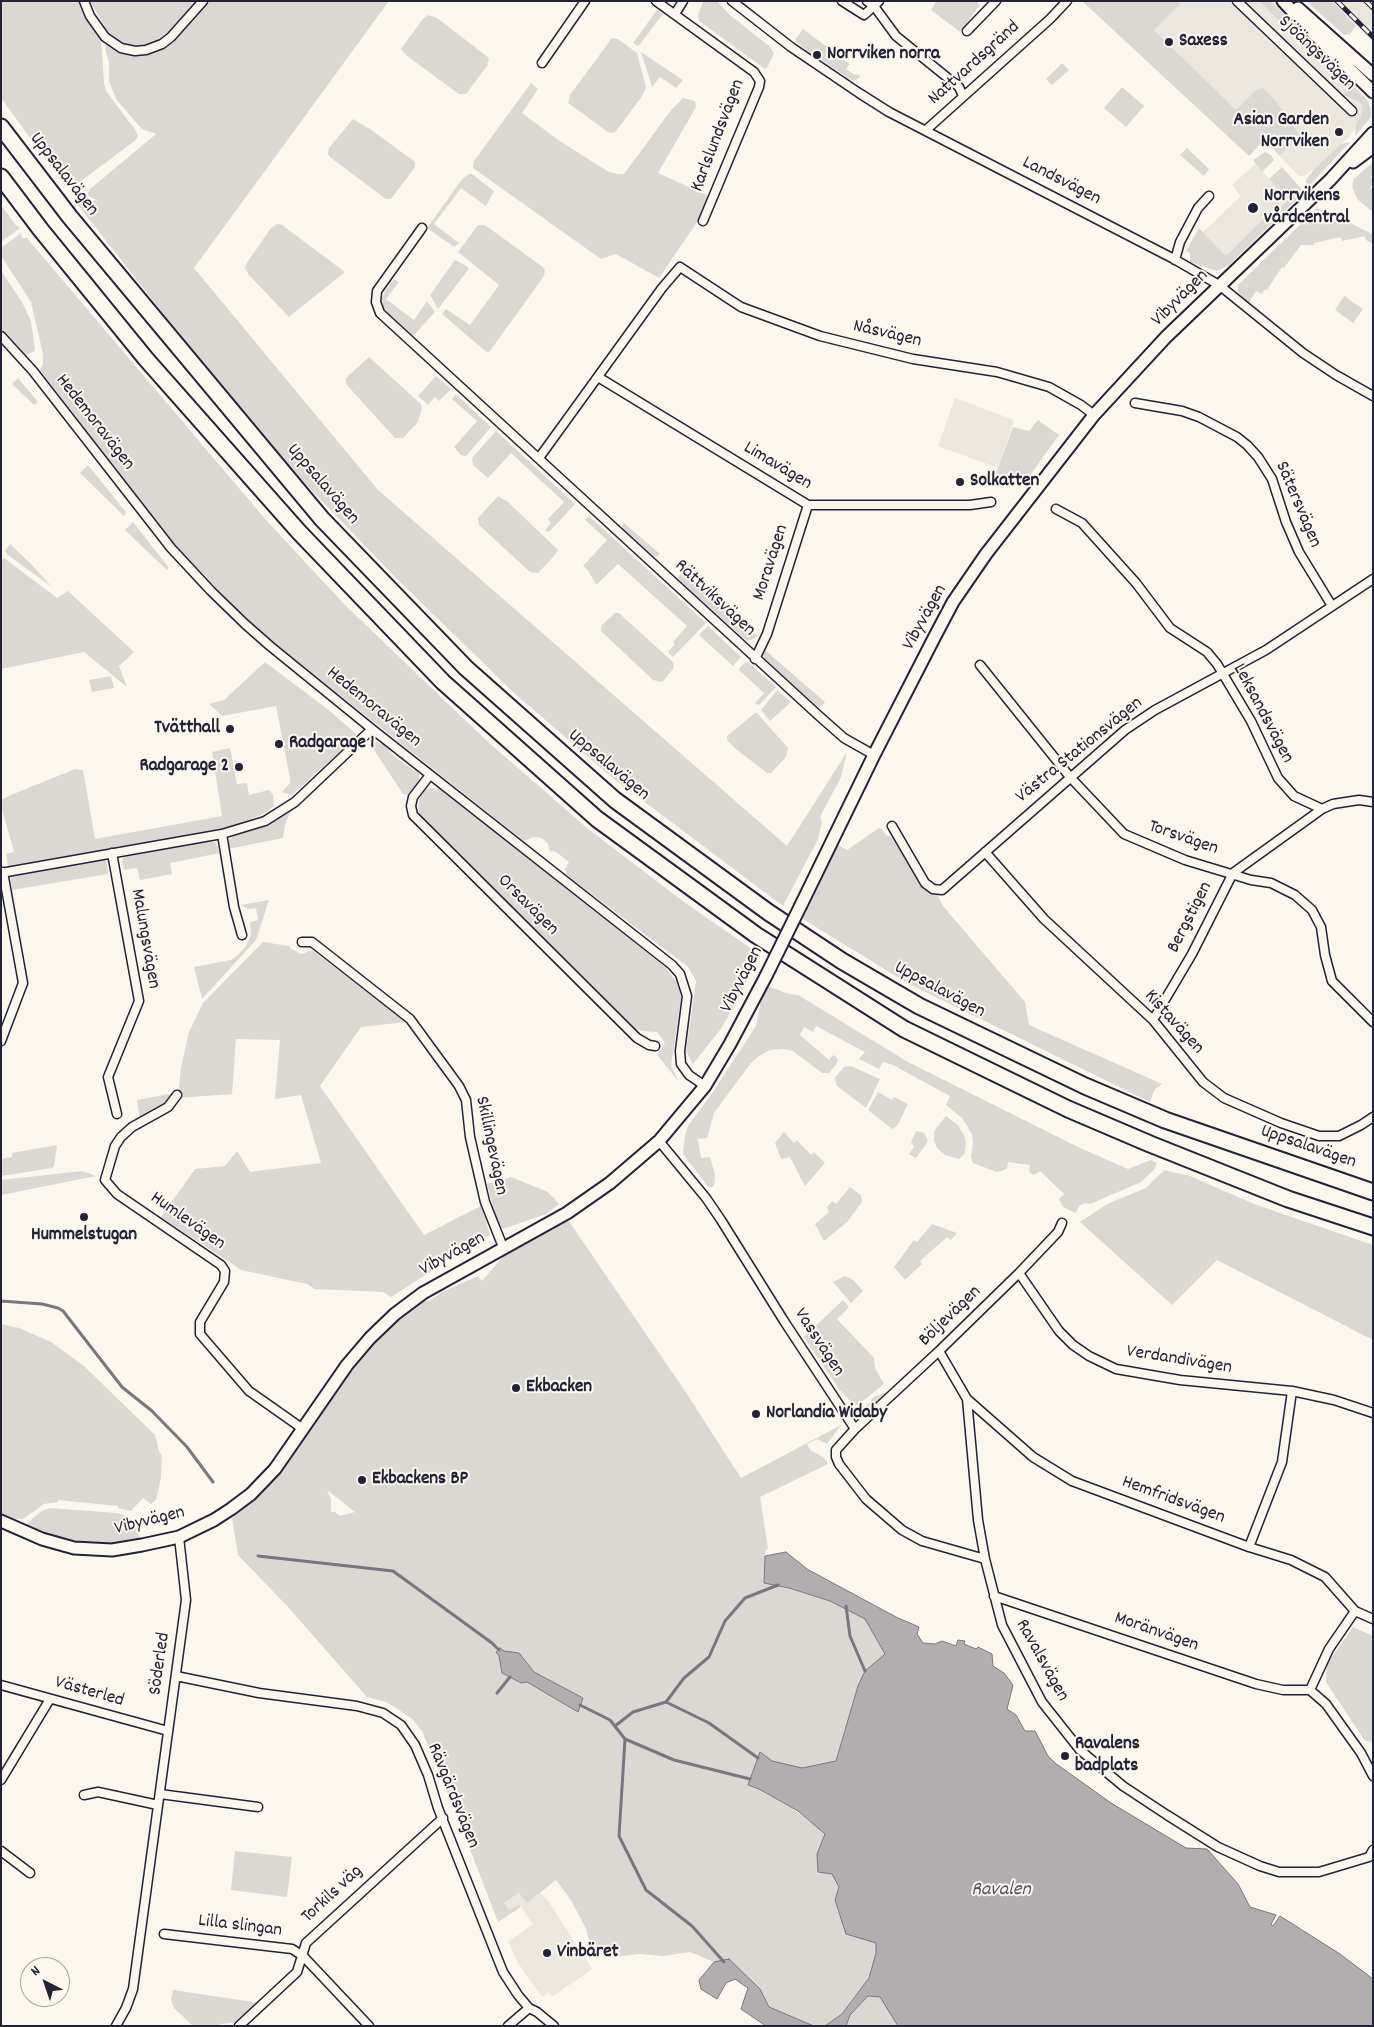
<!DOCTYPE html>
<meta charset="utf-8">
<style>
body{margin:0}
#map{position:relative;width:1374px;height:2027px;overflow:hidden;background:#fbf7ec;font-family:Dekko,sans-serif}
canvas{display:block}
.frame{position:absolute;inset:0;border:2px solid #22223b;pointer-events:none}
.north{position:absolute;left:20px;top:1957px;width:50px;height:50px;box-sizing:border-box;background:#fbf7ec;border:1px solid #a4a2a5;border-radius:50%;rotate:319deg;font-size:14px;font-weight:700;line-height:20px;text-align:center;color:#22223b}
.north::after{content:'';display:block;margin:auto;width:18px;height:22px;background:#22223b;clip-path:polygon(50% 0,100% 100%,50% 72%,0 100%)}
</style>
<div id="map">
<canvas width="1374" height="2027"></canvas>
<div class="frame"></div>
<div class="north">N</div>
</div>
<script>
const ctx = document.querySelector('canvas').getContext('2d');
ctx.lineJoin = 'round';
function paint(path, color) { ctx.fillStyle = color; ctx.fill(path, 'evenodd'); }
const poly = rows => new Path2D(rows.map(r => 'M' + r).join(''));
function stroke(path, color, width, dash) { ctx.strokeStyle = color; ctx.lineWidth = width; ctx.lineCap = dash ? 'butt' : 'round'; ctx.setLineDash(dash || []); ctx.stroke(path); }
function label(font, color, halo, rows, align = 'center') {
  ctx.font = font + ' Dekko,sans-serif'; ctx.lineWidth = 4; ctx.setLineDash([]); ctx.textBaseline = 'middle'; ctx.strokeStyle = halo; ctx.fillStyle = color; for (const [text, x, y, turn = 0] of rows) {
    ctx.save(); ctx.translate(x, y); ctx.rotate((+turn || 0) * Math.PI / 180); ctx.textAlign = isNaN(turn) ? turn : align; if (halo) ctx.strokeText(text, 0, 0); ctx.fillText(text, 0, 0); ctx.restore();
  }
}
paint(poly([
 [1126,1,1263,1,1362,94,1363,118,1350,136,1315,168,1304,176,1299,176],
 [1332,1,1373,1,1373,42],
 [1255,164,1289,199,1266,220,1264,218,1226,256,1203,232,1241,196,1232,185],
 [955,398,1014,420,998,468,938,446],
 [519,1893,527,1902,540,1893,547,1899,592,1969,552,1997,549,1992,542,1997,518,1963,508,1942,533,1924,519,1904,509,1910,503,1903]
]), '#ebe7df');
paint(poly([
 [1,1,80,1,101,39,104,83,106,91,136,131,138,137,136,140,77,184,75,180,65,186,1,98],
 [90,1,196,1,164,37,157,42,138,47,121,44,109,34],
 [207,1,389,1,194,268,378,490,787,846,847,752,841,777,820,817,822,822,818,839,783,906,614,779,514,693,395,577,294,472,206,368,74,200,86,199,98,201,87,195,90,189,156,134,142,129,116,99,109,81,109,63,105,48,107,44,123,53,139,56,157,51,179,35],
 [717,1,730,15,770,47,774,53,768,66,765,69,699,21,698,15,703,2],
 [937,1,976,1,980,5,960,32,931,10],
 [1082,1,1177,1,1180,4,1154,30,1236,110,1256,90,1263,88,1277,103,1300,136,1280,155,1264,140,1249,156],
 [1259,1,1271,1,1367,100,1371,109,1371,117,1355,136,1356,124,1362,114,1362,106,1360,102,1343,95,1349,89],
 [1306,1,1332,1,1356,26,1350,34,1344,35],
 [657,10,663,14,640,44,638,46,633,43],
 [428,15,437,18,489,58,487,66,466,94,459,94,407,56,401,49,422,20],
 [803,29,850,64,846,69,855,75,857,74,860,76,859,78,854,81,848,78,820,59,822,56,816,53,814,56,796,42,795,40],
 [612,38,618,39,637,53,646,87,643,95,616,131,613,133,608,132,568,103,570,95],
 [641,52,683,80,676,88,660,77,652,87],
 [1062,63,1069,70,1052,85,1046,79],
 [531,83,538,89,522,113,561,142,609,172,618,174,624,174,672,109,683,98,695,101,696,107,658,173,709,196,702,215,659,278,616,254,601,259,473,168,474,161],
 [1122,87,1144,106,1126,127,1104,108],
 [353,119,373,131,415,162,415,167,391,199,386,199,330,157,328,154,329,148],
 [1350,142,1310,185,1306,183,1306,180,1315,168,1341,144],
 [1187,148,1209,169,1204,176,1180,155],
 [1265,152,1271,155,1274,160,1262,172,1253,160],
 [1373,162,1373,174,1370,177,1373,179,1373,184,1370,187,1373,190,1373,212,1357,199,1352,186,1354,179],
 [1282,167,1304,192,1288,208,1229,265,1217,271,1190,262,1190,253,1186,251,1199,228,1226,256,1264,218,1267,220,1289,199,1269,179],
 [469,174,472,174,494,191,486,206,461,188,434,224,459,243,454,247,427,228,463,178],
 [1,205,15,224,20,228,1,242],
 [1317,208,1373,234,1373,244,1366,240,1365,236,1342,241,1341,237,1314,243,1314,245,1301,245,1284,268,1282,267,1267,290,1265,289,1262,294,1256,291,1248,304,1238,292,1238,285],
 [277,224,282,225,345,272,289,317,249,275,245,268,246,264,271,228],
 [478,225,484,225,489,228,543,267,545,270,544,276,490,351,488,352,484,350,442,314,446,309,470,325,499,285,458,252],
 [21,233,22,238,27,238,266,520,345,605,487,741,587,828,684,902,759,954,737,1001,720,1030,693,1064,686,1051,696,981,688,967,568,876,565,869,569,862,556,852,550,851,548,844,542,838,533,837,524,841,274,643,239,611,174,544,40,370,43,364,43,354,31,302,1,256,1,248],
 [455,260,468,267,468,270,438,309,430,295],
 [1,270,23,304,31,321,35,351,26,355,1,328],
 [394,279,399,282,386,299,414,320,427,301,435,312,413,336,385,311,383,306,382,298,385,291],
 [1344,296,1363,309,1353,323,1335,310],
 [369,357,421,404,422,408,418,422,403,438,395,438,346,384,346,378],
 [436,376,451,389,439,401,435,397,428,405,418,396],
 [18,378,38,402,34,405,12,384],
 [456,394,491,427,466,456,461,455,454,447,477,421,452,399],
 [1038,420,1059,435,1023,485,991,487,1013,427,1029,431],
 [496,431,575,504,551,530,548,532,545,530,551,523,548,519,564,502,511,453,488,478,473,465,472,458],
 [88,465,126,512,124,516,80,473],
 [498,496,508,502,558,550,554,556,538,573,530,572,479,525,478,518],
 [589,516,706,623,673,657,668,652,675,644,673,642,687,626,618,564,596,585,588,570,583,566,607,540,585,520],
 [133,522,169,568,167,570,125,530],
 [624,523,660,554,658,556,654,557,623,529,622,526],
 [10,544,32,565,52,587,8,555,5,551],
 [4,558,57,598,68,591,134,652,119,666,127,687,84,652,1,669,1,561],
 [682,572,758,636,751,640,747,641,743,638,681,582,678,578],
 [615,613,619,613,674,663,673,669,663,681,660,682,653,680,601,631,602,625],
 [708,626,741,657,733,666,699,635],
 [765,650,825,702,823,705,819,707,815,705,765,659,763,654],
 [265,662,330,711,356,734,356,737,292,795,282,792,290,783,290,778,276,706,222,716,209,704,224,700],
 [746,662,749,663,776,687,759,705,755,703,764,693,739,670,740,667],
 [111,676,114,688,92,692,89,680],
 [777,690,791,702,770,721,761,710],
 [755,713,757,713,788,748,786,757,771,773,767,773,736,749,727,740,727,736,731,733],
 [374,741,384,745,395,757,419,774,419,782,407,795,403,794,369,742],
 [230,748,237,784,247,783,249,795,269,790,273,795,274,806,263,814,234,826,221,829,8,867,6,854,14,852,1,806,1,800,11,795,75,769,83,770,95,839,222,816,212,752],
 [432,788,440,789,664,966,677,982,681,998,671,1066,679,1082,657,1055,665,1043,657,1032,642,1031,630,1027,420,816,418,807,421,794,425,790],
 [292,807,285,825,283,838,228,849,228,842,234,835,257,828,277,818],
 [879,828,882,829,886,835,896,839,928,891,937,894,943,906,1025,1002,1029,1025,1162,1084,1155,1089,1150,1102,907,983,803,919,838,845,847,850],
 [208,841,216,843,220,853,170,863,172,874,140,880,137,868,124,870,122,861,124,857],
 [106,860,108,874,12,890,10,876],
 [269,900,256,940,202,999,194,967,231,960,238,955,246,946,251,935,250,922,258,920,256,908,248,909,241,905],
 [263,942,289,946,291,949,302,954,312,950,406,1022,361,1027,320,1086,424,1235,481,1206,490,1235,442,1259,447,1258,438,1267,391,1297,383,1292,315,1289,307,1284,241,1270,161,1217,195,1169,225,1166,237,1151,250,1172,321,1163,301,1095,275,1099,280,1040,236,1039,232,1094,178,1098,181,1068,189,1032,203,1003],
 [767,986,789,994,798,995,908,1062,1078,1147,1128,1169,1151,1160,1157,1163,1154,1170,1141,1182,1090,1204,1085,1203,1079,1206,1076,1213,1063,1207,1059,1199,1064,1194,1040,1171,1034,1175,1029,1172,1030,1165,1008,1162,1007,1169,997,1172,973,1163,971,1157,973,1142,972,1134,962,1118,946,1105,950,1096,893,1065,883,1062,879,1069,859,1059,865,1052,816,1026,813,1032,804,1027,800,1035,829,1060,833,1055,836,1057,838,1060,837,1063,829,1073,822,1073,793,1051,783,1049,770,1050,759,1056,750,1064,714,1113,707,1138,698,1139,701,1158,710,1157,715,1174,714,1186,709,1188,683,1154,685,1135,688,1126,715,1089,756,1026,763,989],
 [851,1066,880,1079,866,1108,837,1086,835,1078,838,1074,844,1067],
 [878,1092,892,1100,894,1097,908,1104,897,1126,892,1129,868,1110],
 [174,1093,168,1103,140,1120,137,1100],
 [946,1116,958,1125,964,1135,966,1142,965,1153,959,1159,945,1155,937,1148,934,1140,934,1131],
 [916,1131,924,1133,928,1141,916,1158,909,1154,914,1147,911,1142],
 [784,1132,794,1143,797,1140,811,1155,814,1152,825,1163,805,1186,790,1157,781,1159,775,1143],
 [57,1145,54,1166,52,1168,1,1176,1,1159,12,1157,12,1153],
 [1164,1170,1190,1176,1254,1204,1373,1245,1373,1340,1217,1260,1172,1305,1080,1222,1107,1204,1146,1188],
 [82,1171,96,1176,1,1195,1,1180],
 [511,1177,548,1192,559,1204,546,1214,503,1229,498,1225,487,1184],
 [850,1187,861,1195,862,1202,847,1222,824,1241,815,1224,829,1212,827,1207,832,1201,836,1204],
 [568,1220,685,1391,741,1478,841,1425,827,1444,817,1439,807,1444,810,1450,823,1457,828,1464,760,1497,768,1548,765,1552,764,1582,789,1588,830,1601,865,1619,885,1654,865,1671,858,1686,836,1761,802,1768,772,1762,760,1752,748,1785,759,1789,798,1812,826,1834,817,1854,832,1874,876,1942,876,1953,869,1978,842,2014,825,2026,814,2026,769,2007,760,1989,729,1959,714,1962,690,1952,663,1956,638,1954,606,1958,591,1947,586,1929,571,1900,556,1880,527,1903,519,1893,504,1903,509,1910,519,1904,521,1907,498,1922,454,1808,422,1731,412,1719,399,1710,386,1702,367,1697,288,1607,238,1555,232,1518,256,1499,280,1474,346,1376,381,1335,423,1300,429,1301,442,1292,478,1276,482,1281,507,1252],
 [327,1490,355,1512,340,1516,335,1512,331,1512,331,1499],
 [500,1648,504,1651,519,1653,534,1672,583,1698,578,1712,527,1682,521,1683,502,1673,499,1656,496,1652],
 [932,1224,957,1233,951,1240,947,1237,920,1261,922,1264,905,1280,894,1267,914,1240,917,1242],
 [845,1276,853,1280,863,1291,851,1303,833,1282],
 [843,1300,849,1307,837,1319,874,1358,875,1368,884,1384,858,1405,853,1404,839,1389,804,1337],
 [1,1324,19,1328,51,1342,84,1366,155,1435,159,1451,162,1456,161,1478,156,1500,151,1504,143,1498,131,1511,118,1508,118,1506,58,1500,58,1502,44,1504,23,1519,16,1519,1,1513],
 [884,1393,888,1395,872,1410,866,1412,862,1411,874,1397],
 [50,1508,116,1513,127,1516,136,1528,142,1545,74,1548,22,1530,33,1518,42,1511],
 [1353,1627,1373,1636,1373,1742,1365,1741,1326,1682,1327,1664],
 [235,1851,292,1857,287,1897,231,1890],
 [173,1990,260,2003,239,2022,221,2024,215,2026,193,2026,174,2008,171,2000],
 [868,1996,880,1997,898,2026,846,2026,850,2015]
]), '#dbd8d3');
const water = poly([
 [786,1552,807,1569,896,1617,919,1627,917,1634,923,1643,935,1644,942,1641,956,1646,958,1640,965,1641,964,1644,976,1649,978,1647,992,1654,993,1666,1004,1673,1013,1685,1007,1709,1016,1715,1025,1731,1035,1731,1048,1756,1055,1763,1111,1803,1186,1848,1207,1849,1238,1884,1250,1907,1276,1915,1271,1924,1273,1926,1280,1916,1340,1954,1373,1979,1373,2026,898,2026,880,1997,868,1996,850,2015,846,2026,825,2026,842,2014,869,1978,876,1953,876,1943,846,1934,835,1900,839,1887,832,1874,818,1872,817,1854,825,1834,798,1811,759,1789,748,1785,760,1752,772,1761,802,1768,836,1761,858,1686,865,1671,885,1654,865,1619,830,1601,789,1588,764,1583,765,1556,786,1552],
 [500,1648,504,1651,519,1653,534,1672,583,1698,578,1712,527,1682,521,1683,502,1673,499,1656,496,1652,500,1648],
 [729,1959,760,1989,769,2007,814,2026,766,2026,741,2009,748,1988,735,1979,726,1983,717,1999,701,1989,699,1980,714,1962,729,1959]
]);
paint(water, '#b1aeb0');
stroke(water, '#787681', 1);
stroke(poly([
 [1,1301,42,1304,58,1308,63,1311,122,1387,152,1411,187,1447,213,1482],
 [258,1556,393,1571,492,1643,499,1650],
 [846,1606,850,1636,865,1671],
 [497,1693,510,1677],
 [666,1702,709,1723,758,1758],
 [580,1705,610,1720,625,1739,619,1836,646,1890,692,1926,724,1962],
 [615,1726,633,1712,666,1702,684,1678,709,1657,725,1621,745,1598,778,1585],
 [625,1739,674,1760,750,1779]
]), '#787681', 3);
const street = poly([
 [84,1,90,16,105,37,121,48,135,51,146,50,162,44,171,37,203,1],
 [656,1,754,72,760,81,759,87,703,221],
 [732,1,791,47,859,93,889,112,1174,259,1219,285,1303,353,1336,375,1373,396],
 [842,1,864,15,874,6,867,1],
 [879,1,874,6,896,36,959,87,963,96],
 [1237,1,1352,111],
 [675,14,683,1],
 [967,31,996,1],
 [542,63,585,1],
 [926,130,1050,19,1067,1],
 [422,228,377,291,376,302,380,313,818,715,844,738,874,755],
 [1175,260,1180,242,1198,208,1209,196],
 [1,336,33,371,171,548,211,591,245,624,270,646,372,729,672,965,680,974,687,996,680,1051,681,1064,689,1075,705,1086],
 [598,377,808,505,970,505,991,502],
 [1135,403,1182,411,1199,417,1237,437,1247,445,1258,457,1272,479,1286,522,1299,552,1332,606],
 [539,458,662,288,680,267,741,307,820,336,913,359,997,372,1049,387,1081,405,1094,415],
 [1056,509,1082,523,1136,583,1170,628,1207,652,1217,664,1251,721,1278,778,1294,796,1322,809],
 [755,659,767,634,808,505],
 [980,665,1070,777,1124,834,1185,860,1251,880,1271,883,1295,895,1312,910,1321,927,1325,955,1332,981,1373,1022],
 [430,775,413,797,411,806,413,815,637,1038,649,1045,655,1046],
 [892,826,925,883,933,889,942,890,1125,730,1155,710,1266,650,1373,579],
 [222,834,234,907,242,935],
 [985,852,1044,919,1153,1020,1203,1082,1224,1098,1281,1123,1319,1136,1339,1136,1361,1125,1373,1117],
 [112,853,139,1001,108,1077,117,1114],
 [1,873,222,834,265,821,295,802,372,729],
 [302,942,312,942,410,1019,459,1086,466,1100,470,1137,485,1202,503,1247],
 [1153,1020,1192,954,1233,873,1322,809,1333,804,1359,800,1373,802],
 [1,1041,23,983,3,872],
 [177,1095,168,1107,132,1127,121,1137,115,1146,105,1180,117,1194,221,1265,225,1271,224,1282,200,1322,200,1334,249,1391,303,1429],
 [659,1141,706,1198,721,1220,784,1321,855,1429],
 [1019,1273,1059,1331,1073,1345,1089,1356,1116,1369,1180,1380,1292,1391,1334,1400,1373,1413],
 [939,1351,967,1399,978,1520,985,1559,1002,1625,1042,1702,1080,1750,1123,1786,1167,1815,1218,1847,1260,1866,1279,1872,1319,1872,1369,1857,1373,1850],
 [967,1399,1033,1457,1072,1481,1249,1547,1291,1560,1325,1577,1355,1611,1373,1619],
 [1249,1547,1282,1462,1292,1391],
 [985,1559,922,1541,902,1530,866,1499,839,1464,836,1457,836,1450,855,1429,939,1351,1019,1273,1058,1232,1062,1223],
 [994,1596,1256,1684,1283,1690,1310,1690,1326,1704,1361,1753,1373,1776],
 [176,1676,259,1693,357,1706,383,1713,401,1725,415,1745,428,1775,438,1808,503,1972,518,1995,529,2008,537,2012,554,2026],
 [1,1685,168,1731],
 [1310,1690,1329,1649,1355,1611],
 [1,1780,50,1699],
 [160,1794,258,1807],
 [84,1795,98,1792,158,1805],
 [1,1851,30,1873],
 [164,1934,292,1949,303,1956,369,2026],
 [116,2026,126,2008,133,1989,186,1600,179,1537],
 [239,2026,297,1972,306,1943,443,1818],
 [508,2026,529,2008]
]);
const secondary = poly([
 [1283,1,1313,33,1373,92],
 [1298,8,1373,75],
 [1353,162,1373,147],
 [801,905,874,755,934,638,953,602,986,554,1094,415,1166,337,1330,180,1373,133],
 [1,1521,42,1539,74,1548,112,1550,142,1545,179,1537,214,1520,231,1509,251,1494,275,1469,347,1365,370,1338,395,1314,423,1293,567,1213,610,1183,659,1141,705,1086,730,1044,766,976]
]);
const highway = poly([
 [1,127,70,217,322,519,466,668,615,800,768,912,842,961,919,1006,1085,1086,1165,1120,1373,1192],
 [1,177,41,230,146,359,299,532,443,682,597,819,756,935,904,1029,1068,1109,1150,1144,1288,1199,1373,1227]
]);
stroke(street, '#22223b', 11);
stroke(secondary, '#22223b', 15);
stroke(highway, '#22223b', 19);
stroke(street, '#fbf7ec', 8);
stroke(secondary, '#fbf7ec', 11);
stroke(highway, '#fbf7ec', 15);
const rail = poly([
 [1337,1,1373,37],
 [1366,1,1373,8]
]);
stroke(rail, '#22223b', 5);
stroke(rail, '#fbf7ec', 3, [9]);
const secondaryBridge = poly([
 [766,976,801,905]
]);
stroke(secondaryBridge, '#22223b', 15, []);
stroke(secondaryBridge, '#fbf7ec', 11);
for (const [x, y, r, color] of [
 [1169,42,5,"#22223b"],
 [817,55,5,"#22223b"],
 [1339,132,5,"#22223b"],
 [1253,208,6,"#22223b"],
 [960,482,5,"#22223b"],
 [230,729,5,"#22223b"],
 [279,744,5,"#22223b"],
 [239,767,5,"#22223b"],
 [84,1217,5,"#22223b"],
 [516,1388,5,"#22223b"],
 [756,1414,5,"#22223b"],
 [362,1480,5,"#22223b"],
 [1065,1756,5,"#22223b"],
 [547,1953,5,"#22223b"]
]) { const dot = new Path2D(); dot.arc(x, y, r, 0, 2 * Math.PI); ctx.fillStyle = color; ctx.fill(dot); stroke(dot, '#fbf7ec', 2); }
label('bold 19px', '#22223b', '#fbf7ec', [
 ["Saxess",1179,42],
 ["Norrviken norra",827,55],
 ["Asian Garden",1329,121,"right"],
 ["Norrviken",1329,143,"right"],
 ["Norrvikens",1264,197],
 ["vårdcentral",1264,219],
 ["Solkatten",970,482],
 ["Tvätthall",220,729,"right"],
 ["Radgarage 1",289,744],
 ["Radgarage 2",229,767,"right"],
 ["Hummelstugan",84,1236,"center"],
 ["Ekbacken",526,1388],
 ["Norlandia Widaby",766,1414],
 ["Ekbackens BP",372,1480],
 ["Ravalens",1075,1745],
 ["badplats",1075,1767],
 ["Vinbäret",557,1953]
], 'left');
label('19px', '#22223b', '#fbf7ec', [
 ["Sjöängsvägen",1316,54,44],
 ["Nattvardsgränd",975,64,-42],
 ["Karlslundsvägen",719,136,-69],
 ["Uppsalavägen",63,175,52],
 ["Landsvägen",1061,182,27],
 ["Vibyvägen",1181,299,-45],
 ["Nåsvägen",887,335,13],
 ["Hedemoravägen",94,423,52],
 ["Limavägen",777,467,31],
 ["Uppsalavägen",322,485,49],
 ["Sätersvägen",1297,505,67],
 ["Moravägen",772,563,-72],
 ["Rättviksvägen",714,599,43],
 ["Vibyvägen",926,618,-61],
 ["Hedemoravägen",373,708,39],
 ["Leksandsvägen",1262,714,62],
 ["Västra Stationsvägen",1080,751,-39],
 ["Uppsalavägen",608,766,40],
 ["Torsvägen",1183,839,19],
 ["Orsavägen",527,906,45],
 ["Bergstigen",1191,918,-63],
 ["Malungsvägen",144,939,80],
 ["Vibyvägen",743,980,-63],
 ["Uppsalavägen",939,991,28],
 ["Kistavägen",1173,1023,48],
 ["Skillingevägen",490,1146,78],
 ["Uppsalavägen",1308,1148,19],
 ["Humlevägen",187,1222,35],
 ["Vibyvägen",453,1255,-29],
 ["Böljevägen",951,1317,-44],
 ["Vassvägen",818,1343,57],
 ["Verdandivägen",1179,1361,9],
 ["Hemfridsvägen",1173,1501,20],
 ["Vibyvägen",150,1522,-14],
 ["Moränvägen",1156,1633,19],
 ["Ravalsvägen",1041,1661,61],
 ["Söderled",161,1664,-82],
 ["Västerled",89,1693,16],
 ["Rävgärdsvägen",452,1796,68],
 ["Torkils väg",333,1895,-43],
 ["Lilla slingan",240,1927,7]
]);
label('italic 20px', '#545364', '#fbf7ec', [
 ["Ravalen",1001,1891]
]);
</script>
